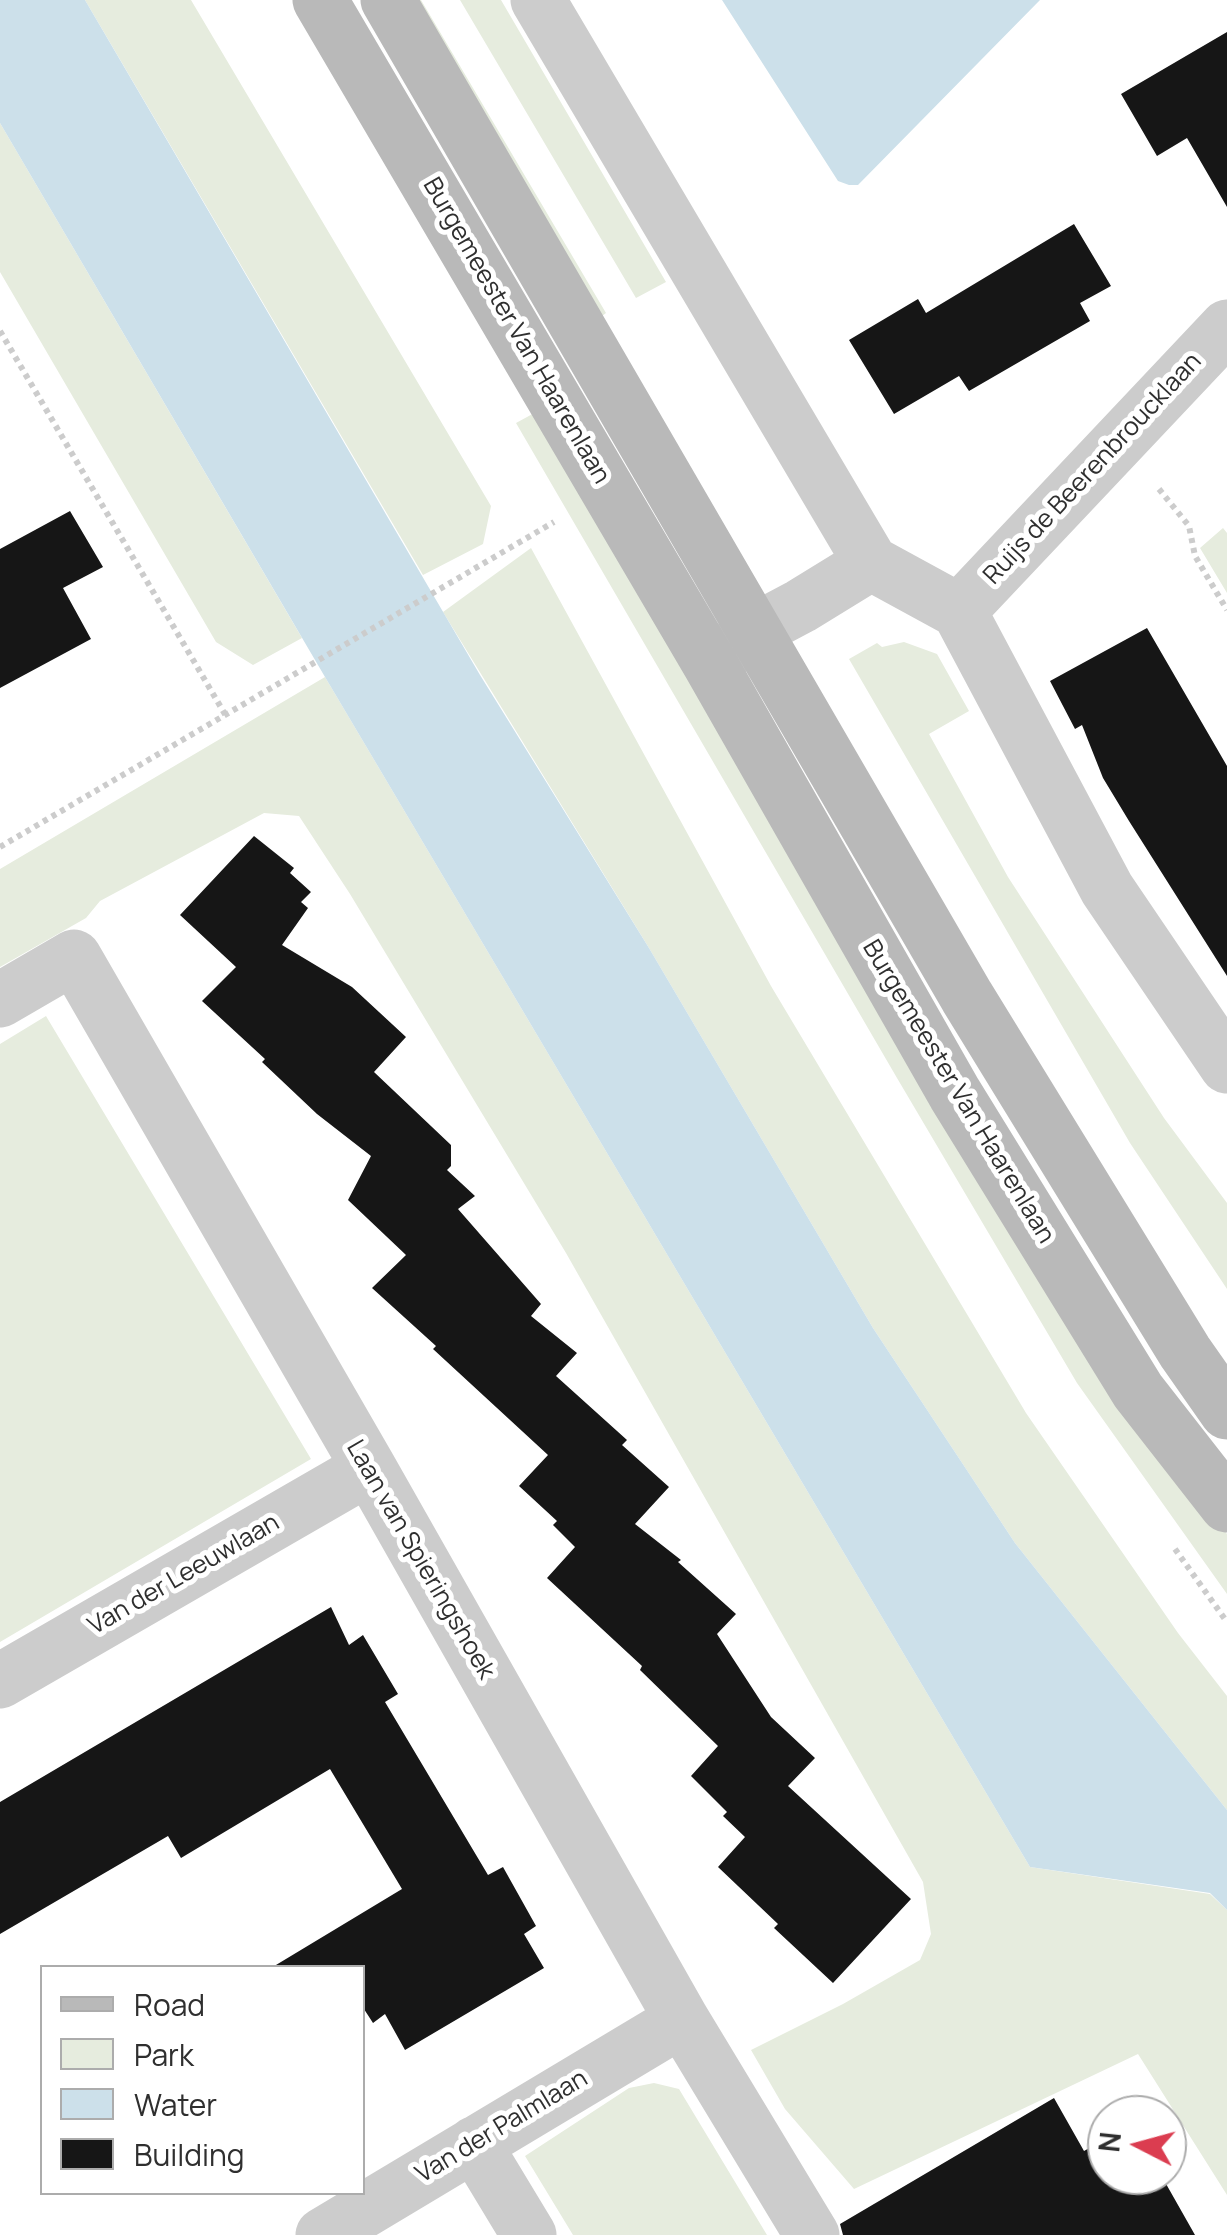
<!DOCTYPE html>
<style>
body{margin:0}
#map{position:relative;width:1227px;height:2235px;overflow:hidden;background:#fff;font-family:Manrope,sans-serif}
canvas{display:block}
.legend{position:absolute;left:40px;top:1965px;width:325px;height:230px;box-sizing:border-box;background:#fff;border:2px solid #acacac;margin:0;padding:12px 18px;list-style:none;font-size:30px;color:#2f2f2f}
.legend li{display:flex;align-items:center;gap:20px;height:50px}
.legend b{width:50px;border:2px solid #acacac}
.north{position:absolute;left:1087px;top:2095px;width:100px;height:100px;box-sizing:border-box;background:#fff;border:2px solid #acacac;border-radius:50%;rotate:276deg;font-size:28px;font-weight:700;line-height:40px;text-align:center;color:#2f2f2f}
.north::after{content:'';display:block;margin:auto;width:35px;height:45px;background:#db3d50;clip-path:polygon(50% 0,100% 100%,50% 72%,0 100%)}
</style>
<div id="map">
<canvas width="1227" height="2235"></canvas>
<ul class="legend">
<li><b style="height:12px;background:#b9b9b9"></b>Road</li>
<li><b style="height:28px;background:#e6ecde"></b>Park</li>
<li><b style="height:28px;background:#cce0ea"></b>Water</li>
<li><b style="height:28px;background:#161616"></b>Building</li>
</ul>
<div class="north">N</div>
</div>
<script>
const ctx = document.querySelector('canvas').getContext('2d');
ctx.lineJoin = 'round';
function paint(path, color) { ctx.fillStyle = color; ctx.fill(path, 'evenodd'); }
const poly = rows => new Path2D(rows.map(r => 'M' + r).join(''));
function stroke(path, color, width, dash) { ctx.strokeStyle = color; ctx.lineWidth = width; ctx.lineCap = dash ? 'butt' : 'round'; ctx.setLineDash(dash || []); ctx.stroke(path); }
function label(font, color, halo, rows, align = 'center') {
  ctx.font = font + ' Manrope,sans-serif'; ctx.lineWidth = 10; ctx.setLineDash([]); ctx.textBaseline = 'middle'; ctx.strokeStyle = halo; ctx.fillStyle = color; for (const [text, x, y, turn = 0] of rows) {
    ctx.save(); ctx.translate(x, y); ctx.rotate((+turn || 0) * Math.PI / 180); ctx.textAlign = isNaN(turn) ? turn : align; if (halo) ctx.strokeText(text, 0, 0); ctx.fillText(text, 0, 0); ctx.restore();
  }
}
paint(poly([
 [85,0,191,0,491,506,483,544,423,575],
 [403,0,421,0,606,313,593,323],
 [460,0,501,0,666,282,636,298],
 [0,123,302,638,253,665,216,642,0,272],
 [538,411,1105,1368,1227,1534,1227,1594,1077,1383,897,1078,516,423],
 [1223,528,1227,533,1227,593,1200,548],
 [531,548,771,986,1026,1413,1178,1633,1227,1696,1227,1810,1015,1543,873,1328,649,948,443,612],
 [904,642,937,654,969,711,929,734,1008,877,1164,1118,1227,1203,1227,1289,1130,1143,849,659,877,643,882,647],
 [325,677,1030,1867,1210,1894,1227,1910,1227,2195,1138,2054,854,2189,785,2109,751,2050,843,2004,920,1960,931,1934,923,1882,566,1253,350,894,299,816,264,813,100,901,86,918,0,967,0,869],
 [46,1016,311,1459,0,1642,0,1044],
 [654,2083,679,2089,767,2235,573,2235,525,2156,629,2088]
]), '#e6ecde');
paint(poly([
 [0,0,85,0,480,675,649,948,873,1328,1015,1543,1227,1810,1227,1910,1210,1893,1030,1867,325,677,0,123],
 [722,0,1040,0,858,185,849,185,838,181]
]), '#cce0ea');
paint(poly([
 [1227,32,1227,207,1187,138,1157,156,1121,94],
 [1074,224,1111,286,1080,303,1090,321,969,391,959,376,894,414,849,340,918,299,926,313],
 [70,511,103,567,63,588,91,639,0,688,0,549],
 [1147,628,1227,766,1227,976,1129,821,1103,778,1082,725,1075,729,1050,681],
 [254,836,294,868,290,873,311,892,301,902,308,908,282,945,352,987,406,1037,374,1072,451,1145,451,1166,447,1170,475,1196,458,1209,541,1304,531,1316,577,1353,556,1376,627,1440,622,1445,669,1487,635,1524,681,1560,678,1562,736,1614,717,1634,771,1717,815,1758,788,1786,911,1899,833,1983,774,1928,778,1924,718,1867,745,1837,723,1816,727,1812,691,1776,718,1746,640,1670,642,1666,547,1578,575,1547,553,1525,557,1521,519,1486,548,1455,433,1349,436,1346,372,1288,406,1255,348,1200,371,1156,317,1114,262,1062,265,1059,202,1001,236,967,180,915],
 [331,1607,349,1645,363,1635,398,1694,385,1702,488,1875,503,1867,536,1926,524,1934,544,1968,405,2050,385,2014,373,2023,362,2006,362,1968,271,1968,402,1889,330,1769,181,1858,168,1836,0,1934,0,1802],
 [1054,2098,1084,2151,1107,2138,1107,2175,1161,2175,1195,2235,843,2235,840,2224]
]), '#161616');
stroke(poly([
 [0,331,226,716],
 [1159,489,1189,526,1195,556,1227,610],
 [0,847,554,522],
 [1175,1549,1227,1622]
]), '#ccc', 6, [5, 5]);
stroke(poly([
 [538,0,871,563],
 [959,611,1227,327],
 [716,660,754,631,801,606,871,563,959,611,1107,889,1227,1066],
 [0,1000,74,957,369,1468,682,2020,812,2235],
 [0,1681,369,1468],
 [474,2144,529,2235],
 [323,2235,682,2020]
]), '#ccc', 55);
stroke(poly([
 [320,0,710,664,955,1094,1138,1391,1227,1505],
 [388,0,967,997,1185,1352,1227,1412]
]), '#b9b9b9', 55);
label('25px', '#2f2f2f', '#fff', [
 ["Burgemeester Van Haarenlaan",516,331,60],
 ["Ruijs de Beerenbroucklaan",1093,469,-47],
 ["Burgemeester Van Haarenlaan",958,1092,59],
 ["Laan van Spieringshoek",420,1560,60],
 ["Van der Leeuwlaan",184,1575,-30],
 ["Van der Palmlaan",502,2127,-31]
]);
</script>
